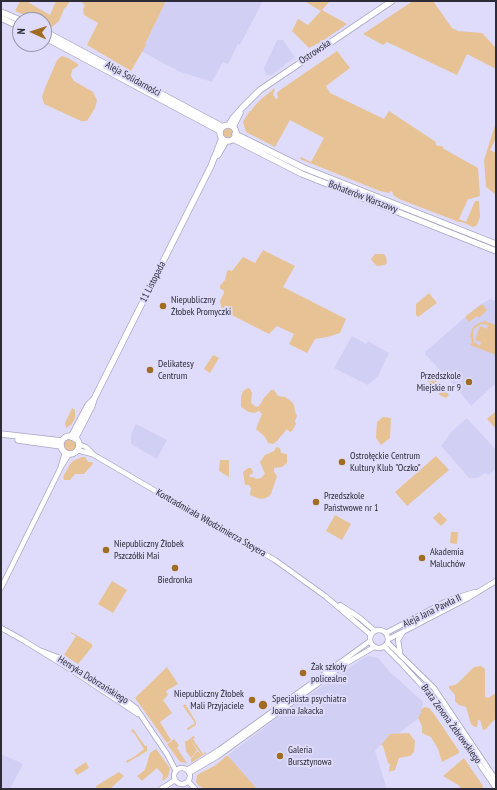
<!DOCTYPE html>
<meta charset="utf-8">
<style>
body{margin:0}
#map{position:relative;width:497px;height:790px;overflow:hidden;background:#dfdcfb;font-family:"PT Sans Narrow",sans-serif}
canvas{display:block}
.frame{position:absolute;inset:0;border:2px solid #2c2b37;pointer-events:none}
.north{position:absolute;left:12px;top:12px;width:40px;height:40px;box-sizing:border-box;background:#dfdcfb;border:1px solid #9795ad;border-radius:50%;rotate:273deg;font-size:11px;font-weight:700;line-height:16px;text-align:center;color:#2c2b37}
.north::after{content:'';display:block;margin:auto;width:14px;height:18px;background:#9f6c22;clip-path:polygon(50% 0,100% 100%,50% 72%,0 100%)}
</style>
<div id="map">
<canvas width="497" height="790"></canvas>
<div class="frame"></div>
<div class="north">N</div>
</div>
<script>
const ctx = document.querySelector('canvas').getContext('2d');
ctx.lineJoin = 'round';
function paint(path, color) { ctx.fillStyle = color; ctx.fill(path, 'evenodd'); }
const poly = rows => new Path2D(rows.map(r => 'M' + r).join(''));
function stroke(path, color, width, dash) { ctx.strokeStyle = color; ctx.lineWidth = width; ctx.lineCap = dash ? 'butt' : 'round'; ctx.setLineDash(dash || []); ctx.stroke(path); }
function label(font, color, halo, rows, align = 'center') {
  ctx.font = font + ' "PT Sans Narrow",sans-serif'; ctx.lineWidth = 4; ctx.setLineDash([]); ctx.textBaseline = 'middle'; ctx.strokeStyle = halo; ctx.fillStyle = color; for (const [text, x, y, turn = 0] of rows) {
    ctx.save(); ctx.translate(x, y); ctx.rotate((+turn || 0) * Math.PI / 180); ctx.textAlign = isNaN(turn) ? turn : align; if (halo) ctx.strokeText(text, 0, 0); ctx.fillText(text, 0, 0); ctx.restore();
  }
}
paint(poly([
 [166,1,263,1,240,45,238,44,228,64,223,62,212,82,178,71,141,51],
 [277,40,283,40,295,57,272,75,266,75,264,68],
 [490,299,496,301,496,383,471,406,450,380,448,379,425,354,425,352,478,306],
 [352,336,366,344,368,341,389,353,378,376,368,385,334,368],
 [467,418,496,450,496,468,489,475,485,473,478,478,469,478,441,446,451,432],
 [136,424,167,440,157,459,131,444,131,434],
 [369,656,378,658,389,671,423,702,421,716,398,734,390,735,375,751,387,789,257,789,237,768,228,755,286,711,365,657],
 [1,754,23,764,10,789,2,787,1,789]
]), '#d2cff5');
paint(poly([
 [20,1,26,1,50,15,56,1,70,1,67,6,64,9,59,21,52,27,44,24,44,20,35,20,15,11],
 [80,1,166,1,145,44,146,45,131,71,87,45,98,23,84,15,83,9,85,5],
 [304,1,330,1,322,10,347,24,321,42,309,48,292,31,298,19,308,25,321,11],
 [413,1,433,1,452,28,458,31,482,33,495,47,496,69,467,54,457,75,387,42,383,45,363,34],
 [337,51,350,68,326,86,330,93,384,119,389,111,436,142,435,144,438,146,442,146,444,149,478,168,480,196,470,199,468,199,459,219,466,222,475,201,479,201,480,217,477,225,473,227,462,222,459,222,399,199,393,195,393,193,391,191,389,193,380,191,300,159,301,157,311,162,324,138,290,120,275,147,246,132,243,122,249,112,252,110,252,109,260,100,275,88,273,95,276,99,278,98,277,93,280,90],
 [62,56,68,58,78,64,78,66,72,70,71,76,74,81,93,92,97,100,95,108,87,121,81,121,44,104,42,97,45,88,57,60],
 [496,122,496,138,490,150,496,153,496,195,486,187,484,160],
 '223.5 133a4.5 4.5 0 1 1 9 0a4.5 4.5 0 1 1-9 0Z',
 [263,250,295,266,283,287,346,319,340,333,327,337,315,339,307,353,289,344,294,334,277,326,269,334,222,310,220,301,224,293,224,291,220,288,220,286,225,280,227,271,229,270,232,271,243,257,255,263],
 [375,254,384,254,386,257,387,263,385,265,377,266,372,261,371,259],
 [429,293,437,303,418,317,416,315,416,304],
 [482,304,487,310,479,318,477,316,469,322,465,317],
 [485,321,496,325,496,355,470,345,471,343,472,343,470,335,473,327,479,323],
 [481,324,488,325,487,329,480,326,475,340,481,342,480,346,474,342,473,334,474,329],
 [213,355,219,358,210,373,204,369],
 [429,373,449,395,446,398,440,395,424,377],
 [248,388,250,389,252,393,251,403,256,407,259,406,264,398,271,390,274,390,278,396,285,397,291,401,294,405,295,411,297,416,295,421,296,424,292,431,290,432,287,429,277,441,273,444,268,443,265,437,256,429,262,414,259,411,254,413,249,412,241,407,241,397,243,391],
 [72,408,75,410,75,418,72,424,66,428,65,423],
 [496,411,496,429,487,419],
 [383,417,391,418,390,438,381,445,376,438,377,422],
 '64 445a6 6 0 1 1 12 0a6 6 0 1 1-12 0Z',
 [276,447,280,448,281,453,287,454,287,463,282,467,274,468,274,472,277,476,271,494,268,497,262,499,257,498,250,495,251,488,249,485,245,485,243,472,248,468,251,468,253,472,252,474,249,475,250,477,253,477,256,479,261,478,265,474,260,462,265,455,274,451],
 [436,456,449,470,407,506,395,492],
 [82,457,85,457,88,462,92,462,93,463,92,465,84,474,75,474,70,480,64,480,63,477,70,464,73,461],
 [220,460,229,460,229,477,219,471],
 [439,512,447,520,441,526,433,518],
 [335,515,351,524,342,540,326,531],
 [451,532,458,532,457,544,450,543],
 [112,581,127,590,113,613,98,604],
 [71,632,92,644,92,647,78,664,64,655,76,636,71,633],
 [481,666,485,669,485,697,488,698,496,693,496,718,486,729,483,730,480,720,478,720,477,727,475,727,471,724,466,707,459,705,455,701,455,695,449,688,449,686,455,685,458,683,474,667],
 [167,667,178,684,166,691,168,695,163,700,172,713,160,722,171,740,167,743,135,698],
 [185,704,196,722,196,725,188,730,186,729,195,723,183,706],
 [424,707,429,708,434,714,459,751,459,753,442,762,438,749,431,737,422,733,422,726,418,718,421,713,421,710],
 [133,729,145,746,147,746,147,751,127,763,126,761,134,757,144,749,134,733,133,733,131,731],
 [409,733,415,741,414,752,410,756,399,758,395,770,389,772,390,764,388,763,383,746,381,745,390,734],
 [193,736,195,737,193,739,203,754,205,752,206,753,191,763,191,759,197,751,201,754,190,739],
 [174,739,179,745,177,748,187,763,180,762,167,744],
 [190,739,197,750,191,758,186,751,185,742],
 [156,749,170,768,168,777,162,781,163,775,157,768,142,781,137,776,145,770,150,753],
 [226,756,228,756,257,789,205,789,199,786,196,782,197,775,216,765],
 [464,758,483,786,482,789,459,789,460,786,443,776],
 [86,762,89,768,77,775,74,770],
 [119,772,124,776,110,789,97,789,96,786]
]), '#e7c294');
const tertiary = poly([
 [78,444,86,447,94,455,176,503,275,560,325,596,371,635],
 [77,450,92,454],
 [61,466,65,452],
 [1,588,61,467,69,454],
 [340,605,360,618,375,631],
 [1,628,21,639,70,669,138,714],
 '370 639a9 9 0 1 1 18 0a9 9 0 1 1-18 0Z',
 [386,633,449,600,475,592],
 [389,639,468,598,496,581],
 [388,643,434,688,496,780],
 [385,647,402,664,436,701,496,788],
 [39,650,60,658,82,674,120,696,136,708,167,754,176,771],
 [400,653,398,640,403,632],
 '174 776a8 8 0 1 1 16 0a8 8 0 1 1-16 0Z',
 [187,770,219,750,370,641],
 [189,773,218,756,345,664,374,647],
 [188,781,195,789],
 [161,789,175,780]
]);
const secondary = poly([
 [1,12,20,20],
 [1,18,20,27],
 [44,31,223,127],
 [44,37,220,131],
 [229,125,233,118,242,108,260,90,392,1],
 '220 133a8 8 0 1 1 16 0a8 8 0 1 1-16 0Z',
 [233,127,240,113],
 [235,134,304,168,496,244],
 [233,139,302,174,496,251],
 [218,155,226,141],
 [1,434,62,441],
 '61 445a9 9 0 1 1 18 0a9 9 0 1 1-18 0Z',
 [71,437,88,405,94,399],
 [75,439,92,406,94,399,211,166,222,138],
 [18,440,61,446]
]);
stroke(tertiary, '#a8a6c3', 6);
stroke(secondary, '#a8a6c3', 7);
stroke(tertiary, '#fff', 4.5);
stroke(secondary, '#fff', 5.5);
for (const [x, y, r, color] of [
 [163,306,4,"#9f6c22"],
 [150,370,4,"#9f6c22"],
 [469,382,4,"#9f6c22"],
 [342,462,4,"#9f6c22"],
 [316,502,4,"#9f6c22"],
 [106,550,4,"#9f6c22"],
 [422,558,4,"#9f6c22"],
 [175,568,4,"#9f6c22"],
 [303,673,4,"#9f6c22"],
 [252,700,4,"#9f6c22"],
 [263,705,5,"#9f6c22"],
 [280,756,4,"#9f6c22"]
]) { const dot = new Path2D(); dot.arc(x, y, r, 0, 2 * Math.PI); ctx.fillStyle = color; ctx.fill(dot); stroke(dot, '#dfdcfb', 1.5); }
label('10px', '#2c2b37', '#dfdcfb', [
 ["Ostrowska",315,52,-34],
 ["Aleja Solidarności",133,79,29],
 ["Bohaterów Warszawy",363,197,21],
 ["11 Listopada",153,282,-63],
 ["Kontradmirała Włodzimierza Steyera",211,523,30],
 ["Aleja Jana Pawła II",432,611,-26],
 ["Henryka Dobrzańskiego",93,680,32],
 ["Brata Zenona Żebrowskiego",451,724,54]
]);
label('10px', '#2c2b37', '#dfdcfb', [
 ["Niepubliczny",171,300],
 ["Żłobek Promyczki",171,312],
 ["Delikatesy",158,364],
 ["Centrum",158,376],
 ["Przedszkole",461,376,"right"],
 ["Miejskie nr 9",461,388,"right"],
 ["Ostrołęckie Centrum",350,456],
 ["Kultury Klub \"Oczko\"",350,468],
 ["Przedszkole",324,496],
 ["Państwowe nr 1",324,508],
 ["Niepubliczny Żłobek",114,544],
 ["Pszczółki Mai",114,556],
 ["Akademia",430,552],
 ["Maluchów",430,564],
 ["Biedronka",175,580,"center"],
 ["Żak szkoły",311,667],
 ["policealne",311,679],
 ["Niepubliczny Żłobek",244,694,"right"],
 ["Mali Przyjaciele",244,706,"right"],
 ["Specjalista psychiatra",272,699],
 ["Joanna Jakacka",272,711],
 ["Galeria",288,750],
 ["Bursztynowa",288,762]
], 'left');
</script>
